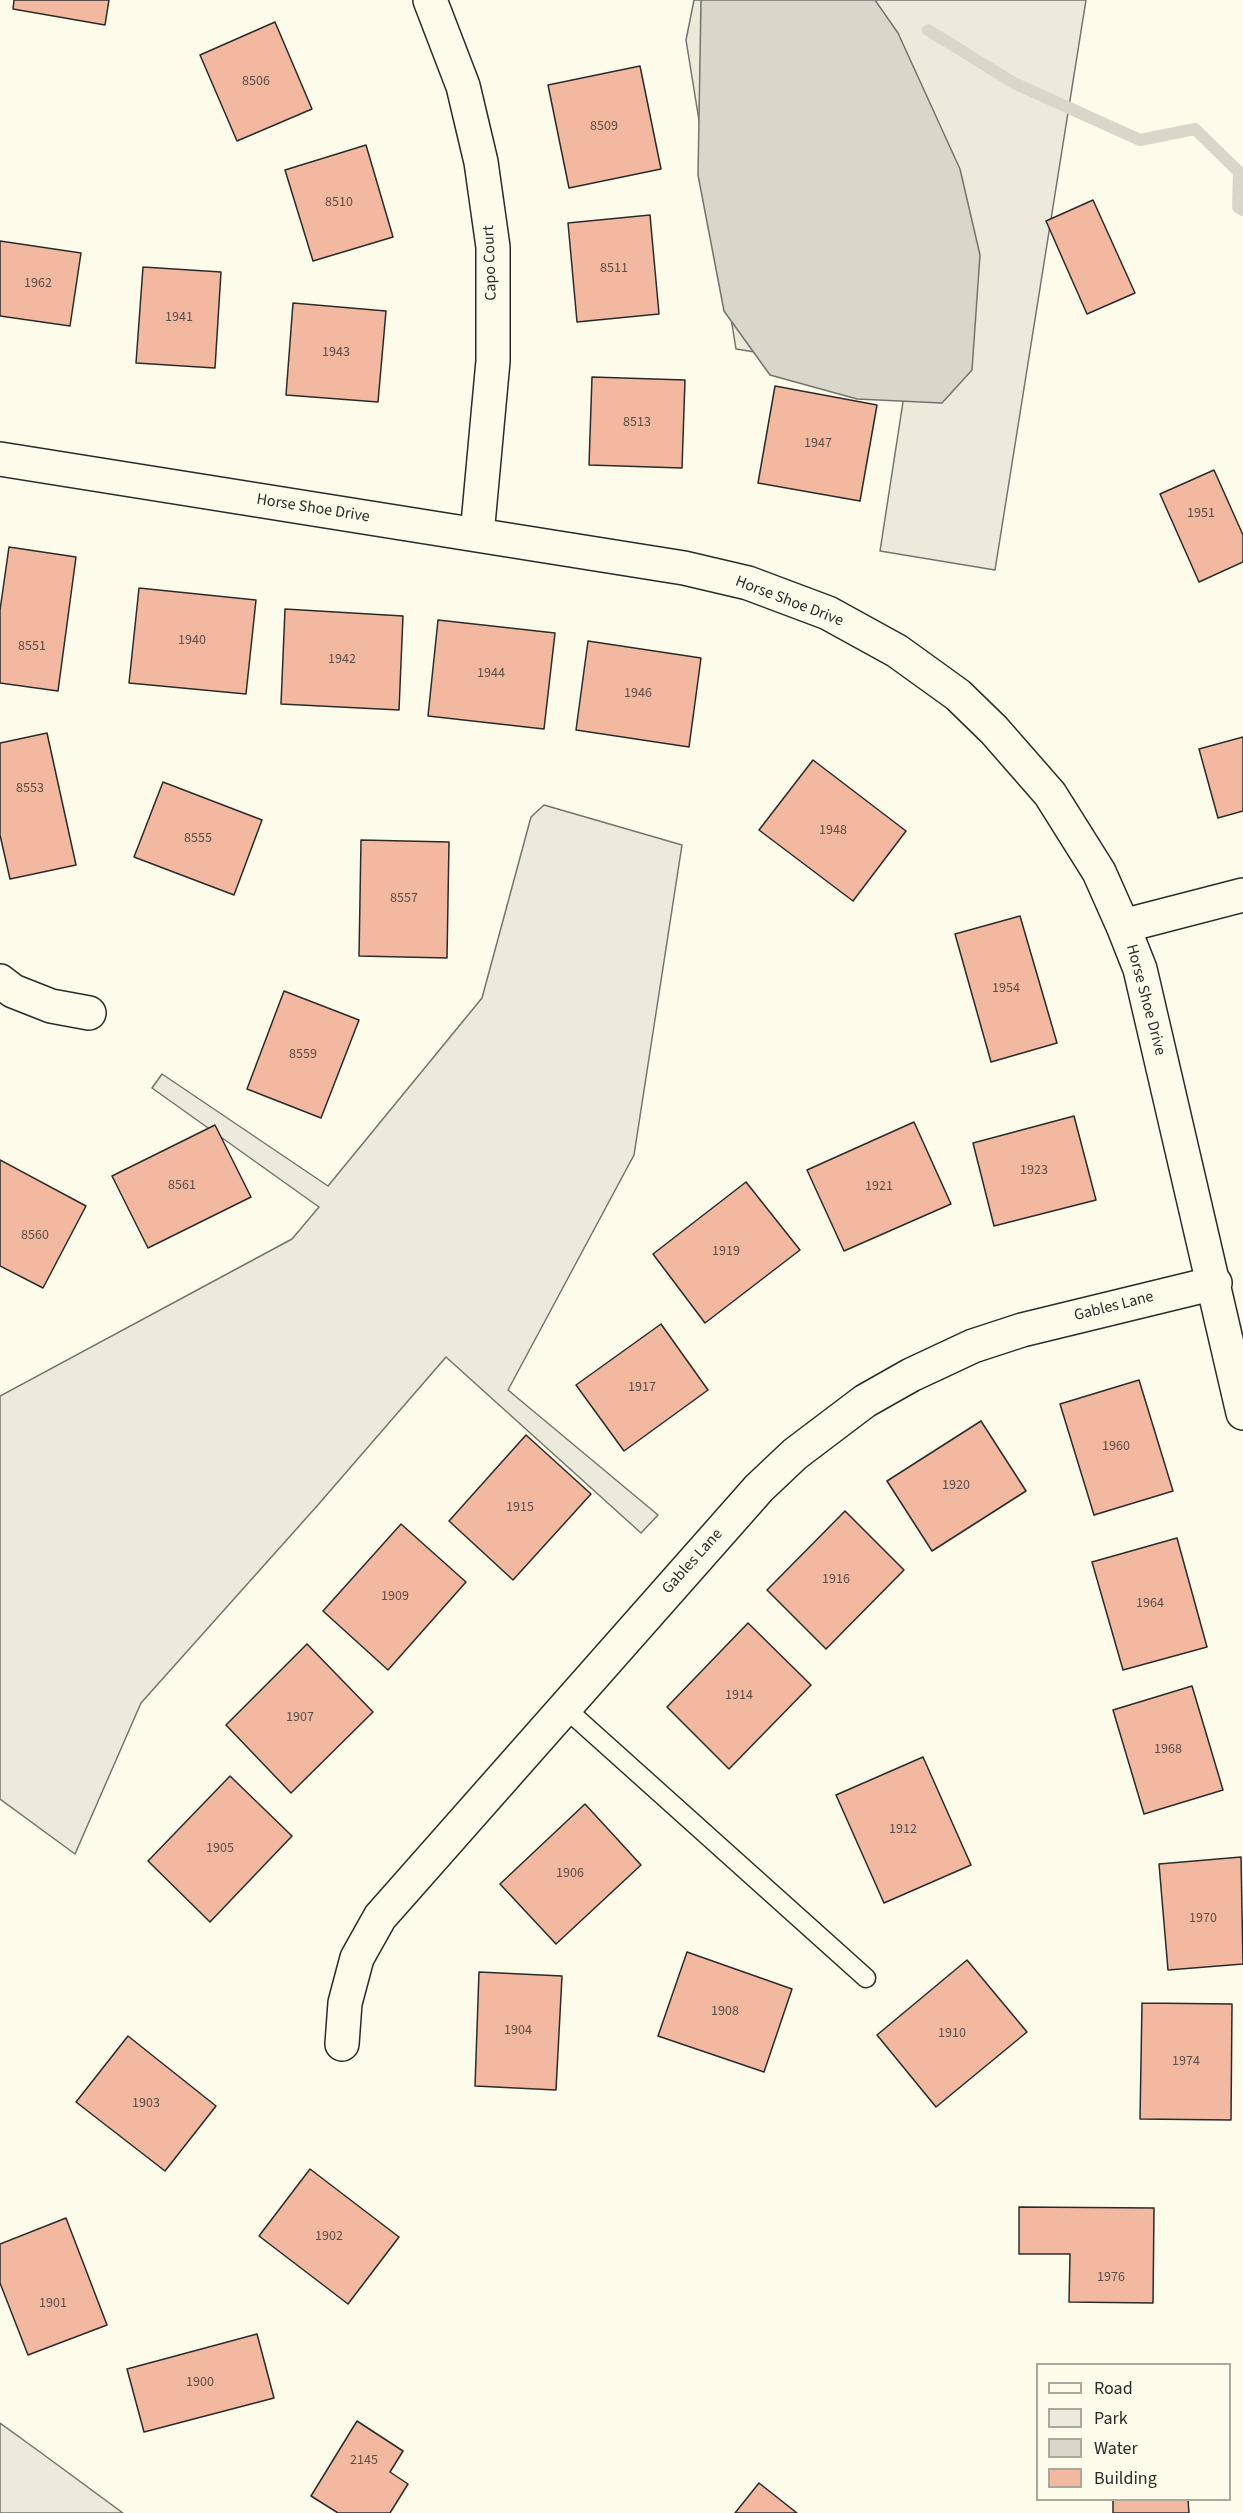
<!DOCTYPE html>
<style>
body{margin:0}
#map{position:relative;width:1243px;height:2513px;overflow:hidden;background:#fdfbea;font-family:"Source Sans 3",sans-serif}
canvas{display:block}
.legend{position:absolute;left:1036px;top:2363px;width:195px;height:138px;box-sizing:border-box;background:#fdfbea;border:2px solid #a9a89e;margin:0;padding:8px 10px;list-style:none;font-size:18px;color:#2b2b2b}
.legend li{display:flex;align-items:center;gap:12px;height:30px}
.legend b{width:30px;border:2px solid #a9a89e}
</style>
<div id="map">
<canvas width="1243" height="2513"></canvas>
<ul class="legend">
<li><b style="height:8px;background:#fdfbea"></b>Road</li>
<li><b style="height:16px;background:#ecebdb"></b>Park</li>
<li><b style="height:16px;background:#d8d7c9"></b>Water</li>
<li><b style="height:16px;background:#f2b8a0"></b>Building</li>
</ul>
</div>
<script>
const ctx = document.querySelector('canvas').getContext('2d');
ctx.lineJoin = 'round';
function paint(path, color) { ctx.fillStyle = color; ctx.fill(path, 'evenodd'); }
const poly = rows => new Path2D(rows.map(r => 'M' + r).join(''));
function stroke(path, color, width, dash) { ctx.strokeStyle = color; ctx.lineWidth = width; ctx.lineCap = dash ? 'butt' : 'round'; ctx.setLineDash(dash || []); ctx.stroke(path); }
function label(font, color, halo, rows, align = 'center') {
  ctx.font = font + ' "Source Sans 3",sans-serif'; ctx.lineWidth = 4.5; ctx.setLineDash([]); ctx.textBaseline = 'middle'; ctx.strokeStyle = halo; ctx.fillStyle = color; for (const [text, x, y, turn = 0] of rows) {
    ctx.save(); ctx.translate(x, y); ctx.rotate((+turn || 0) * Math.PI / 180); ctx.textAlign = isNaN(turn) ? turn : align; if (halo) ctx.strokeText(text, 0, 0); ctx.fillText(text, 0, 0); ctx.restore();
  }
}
const green = poly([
 [694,0,1086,0,995,570,880,551,907,376,736,349,686,40,694,0],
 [544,805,682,845,634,1155,508,1390,658,1515,641,1533,446,1357,317,1506,141,1703,75,1854,0,1799,0,1396,292,1239,319,1207,152,1088,162,1074,328,1186,482,998,531,817,544,805],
 [0,2423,40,2452,123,2513,0,2513,0,2423]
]);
paint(green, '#ecebdb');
stroke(green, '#74746e', 1.5);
const water = poly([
 [701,0,875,0,898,33,960,169,980,255,972,370,942,403,857,399,770,375,724,311,698,175,701,0]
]);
paint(water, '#d8d7c9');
stroke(water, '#74746e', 1.5);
stroke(poly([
 [928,30,1014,83,1140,140,1195,129,1239,172,1238,207,1243,210]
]), '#d8d7c9', 12);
const building = poly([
 [14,0,109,0,105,25,13,9,14,0],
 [275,22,312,109,237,141,200,55,275,22],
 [640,66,661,169,569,188,548,85,640,66],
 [366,145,393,237,313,261,285,170,366,145],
 [1093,200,1135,293,1087,314,1046,221,1093,200],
 [650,215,659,314,577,322,568,223,650,215],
 [0,241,81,253,70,326,0,316,0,241],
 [143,267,221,272,215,368,136,363,143,267],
 [293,303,386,311,378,402,286,395,293,303],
 [592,377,685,380,682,468,589,465,592,377],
 [775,386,877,405,860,501,758,483,775,386],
 [1214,470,1243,535,1243,562,1199,582,1160,494,1214,470],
 [9,547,76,557,58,691,0,683,0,610,9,547],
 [139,588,256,600,246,694,129,683,139,588],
 [285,609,403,616,399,710,281,704,285,609],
 [438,620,555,633,544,729,428,716,438,620],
 [588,641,701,658,689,747,576,730,588,641],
 [47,733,76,865,10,879,0,835,0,743,47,733],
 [1243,737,1243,811,1218,818,1199,749,1243,737],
 [813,760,906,831,853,901,759,830,813,760],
 [163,782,262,820,234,895,134,857,163,782],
 [361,840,449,842,447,958,359,956,361,840],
 [1020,916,1057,1043,991,1062,955,934,1020,916],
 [284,991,359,1020,321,1118,247,1089,284,991],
 [1074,1116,1096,1200,994,1226,973,1143,1074,1116],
 [914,1122,951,1204,844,1251,807,1170,914,1122],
 [215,1125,251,1197,148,1248,112,1176,215,1125],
 [0,1160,86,1206,43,1288,0,1266,0,1160],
 [746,1182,800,1250,705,1323,653,1254,746,1182],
 [661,1324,708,1390,624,1451,576,1385,661,1324],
 [1139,1380,1173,1491,1094,1515,1060,1404,1139,1380],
 [981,1421,1026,1491,932,1551,887,1481,981,1421],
 [526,1435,591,1494,513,1580,449,1521,526,1435],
 [845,1511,904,1570,826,1649,767,1590,845,1511],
 [401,1524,466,1582,388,1670,323,1611,401,1524],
 [1177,1538,1207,1647,1123,1670,1092,1562,1177,1538],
 [748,1623,811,1685,729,1769,667,1707,748,1623],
 [307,1644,373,1712,291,1793,226,1725,307,1644],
 [1192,1686,1223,1790,1144,1814,1113,1710,1192,1686],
 [923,1757,971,1865,884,1903,836,1795,923,1757],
 [230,1776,292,1836,210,1922,148,1861,230,1776],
 [585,1804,641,1865,556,1944,500,1884,585,1804],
 [1241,1857,1243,1964,1168,1970,1159,1864,1241,1857],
 [687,1952,792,1989,764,2072,658,2036,687,1952],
 [967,1960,1027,2032,936,2107,877,2035,967,1960],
 [479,1972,562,1976,556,2090,475,2086,479,1972],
 [1142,2003,1232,2004,1231,2120,1140,2119,1142,2003],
 [128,2036,216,2106,165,2171,76,2102,128,2036],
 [310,2169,399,2237,348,2304,259,2236,310,2169],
 [1019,2207,1154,2208,1153,2303,1069,2302,1070,2254,1019,2254,1019,2207],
 [66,2218,107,2325,28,2355,0,2283,0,2244,66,2218],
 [257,2334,274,2398,144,2432,127,2369,257,2334],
 [357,2421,403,2451,390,2472,408,2484,390,2513,338,2513,311,2496,357,2421],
 [759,2483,797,2513,735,2513,759,2483],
 [1113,2500,1188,2500,1189,2513,1113,2513,1113,2500]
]);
paint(building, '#f2b8a0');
stroke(building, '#2b2b2b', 1.5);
const lane = poly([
 [564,1707,866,1978]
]);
const street = poly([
 [430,0,463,86,481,162,493,247,493,361,477,535],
 [0,459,684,568,748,583,828,613,897,651,958,695,994,730,1050,794,1099,872,1123,926,1140,969,1243,1413],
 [1123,926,1243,895],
 [0,981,13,991,51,1006,89,1013],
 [342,2044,345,2003,357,1958,380,1917,759,1488,795,1454,865,1401,911,1375,973,1346,1022,1330,1215,1283]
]);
stroke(lane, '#2b2b2b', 21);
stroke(street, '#2b2b2b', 36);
stroke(lane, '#fdfbea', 18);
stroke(street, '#fdfbea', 33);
label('14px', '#5d4e48', null, [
 ["8506",256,82],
 ["8509",604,127],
 ["8510",339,203],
 ["8511",614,269],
 ["1962",38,284],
 ["1941",179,318],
 ["1943",336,353],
 ["8513",637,423],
 ["1947",818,444],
 ["1951",1201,514],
 ["1940",192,641],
 ["8551",32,647],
 ["1942",342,660],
 ["1944",491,674],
 ["1946",638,694],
 ["8553",30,789],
 ["1948",833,831],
 ["8555",198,839],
 ["8557",404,899],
 ["1954",1006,989],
 ["8559",303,1055],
 ["1923",1034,1171],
 ["8561",182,1186],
 ["1921",879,1187],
 ["8560",35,1236],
 ["1919",726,1252],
 ["1917",642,1388],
 ["1960",1116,1447],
 ["1920",956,1486],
 ["1915",520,1508],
 ["1916",836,1580],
 ["1909",395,1597],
 ["1964",1150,1604],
 ["1914",739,1696],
 ["1907",300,1718],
 ["1968",1168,1750],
 ["1912",903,1830],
 ["1905",220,1849],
 ["1906",570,1874],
 ["1970",1203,1919],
 ["1908",725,2012],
 ["1904",518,2031],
 ["1910",952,2034],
 ["1974",1186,2062],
 ["1903",146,2104],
 ["1902",329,2237],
 ["1976",1111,2278],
 ["1901",53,2304],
 ["1900",200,2383],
 ["2145",364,2461]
]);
label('16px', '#2b2b2b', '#fdfbea', [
 ["Capo Court",491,263,-92],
 ["Horse Shoe Drive",313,509,9],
 ["Horse Shoe Drive",789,602,21],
 ["Horse Shoe Drive",1145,1000,75],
 ["Gables Lane",1114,1307,-14],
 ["Gables Lane",693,1562,-48]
]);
</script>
